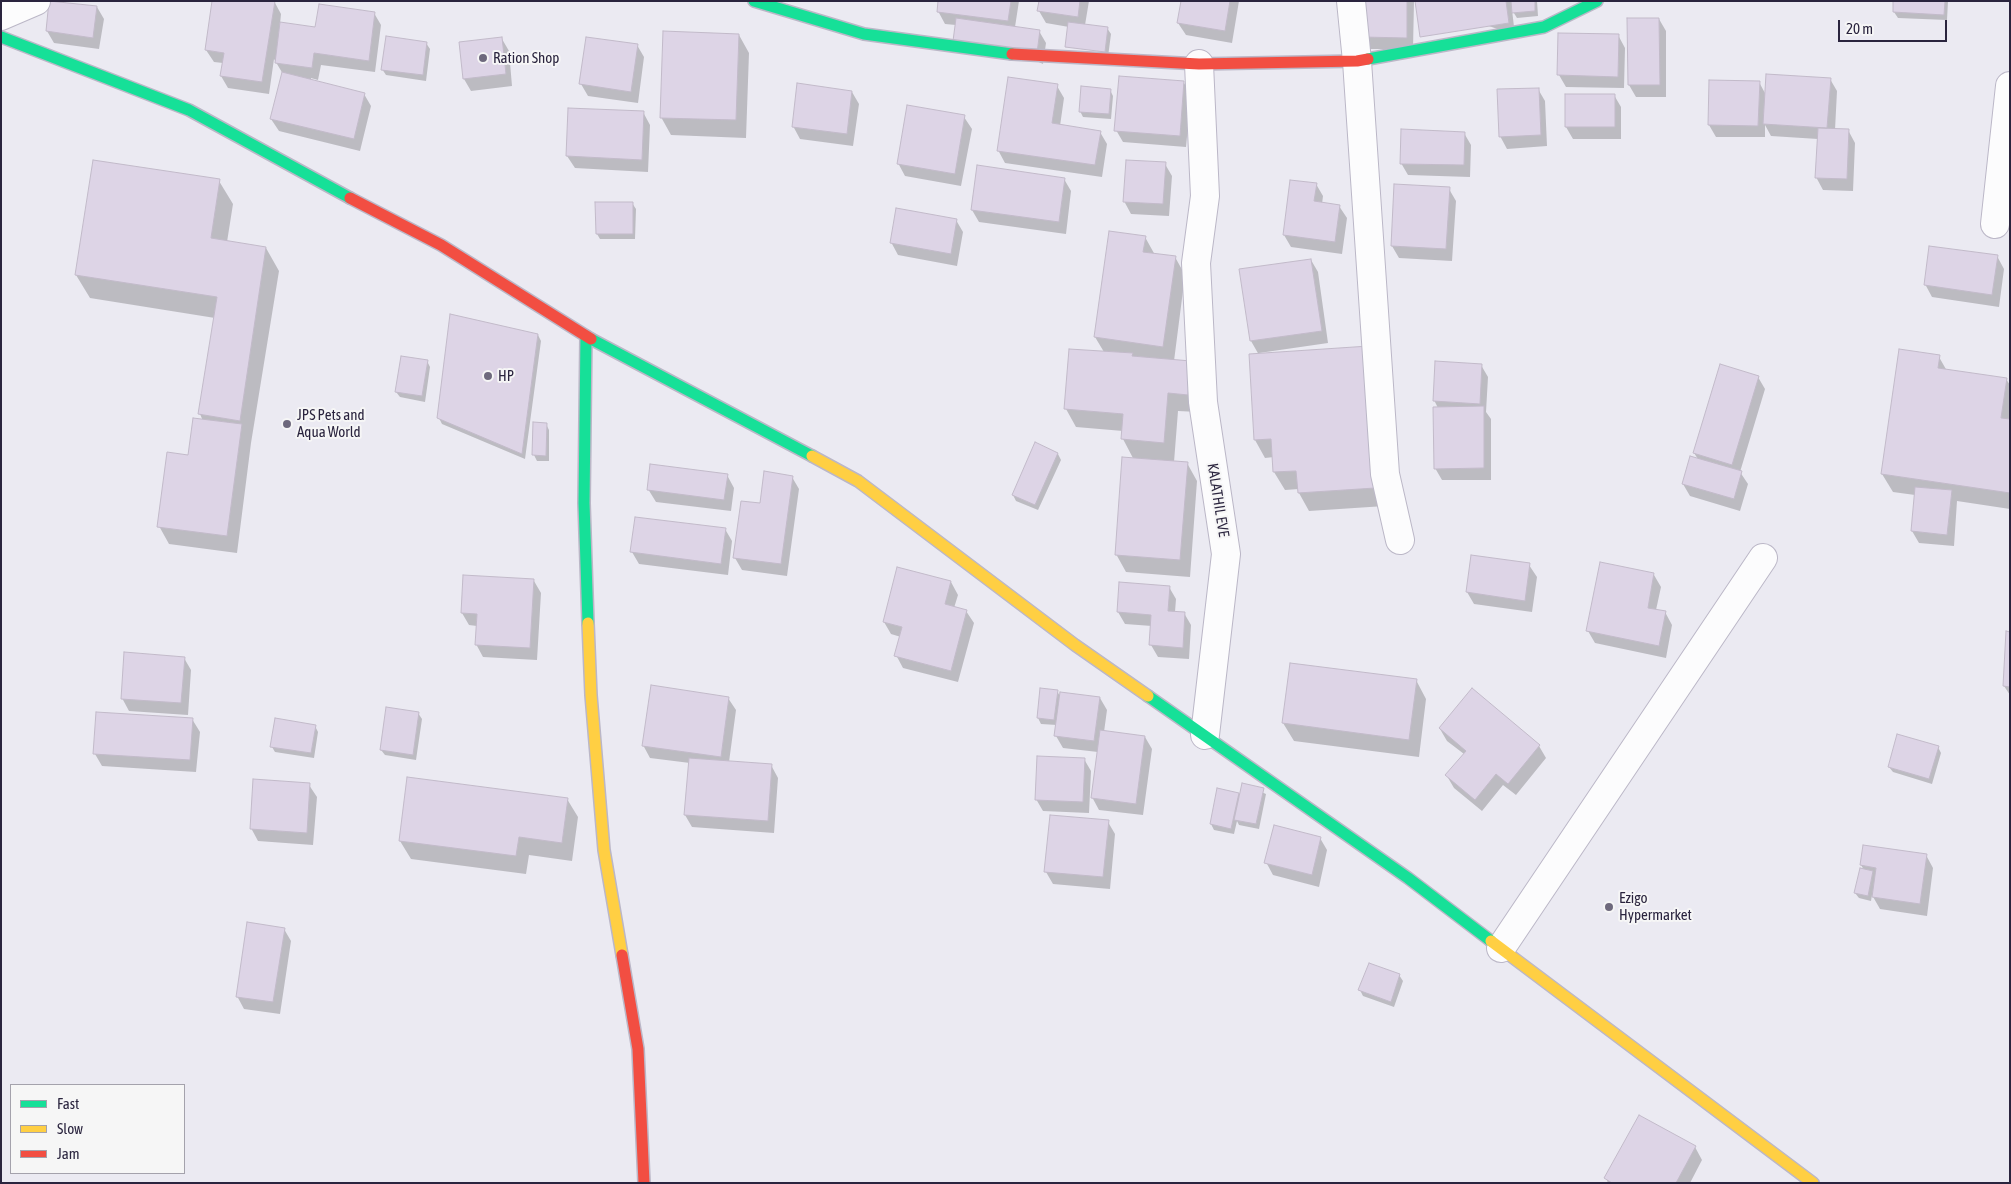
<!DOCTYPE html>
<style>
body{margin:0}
#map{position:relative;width:2011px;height:1184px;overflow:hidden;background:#ebeaf2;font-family:"Asap Condensed",sans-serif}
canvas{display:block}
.frame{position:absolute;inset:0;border:2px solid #2a243e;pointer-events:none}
.legend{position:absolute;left:10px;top:1084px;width:175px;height:90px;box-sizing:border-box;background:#f6f6f6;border:1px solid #a4a2ac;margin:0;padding:6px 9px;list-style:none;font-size:15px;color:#2a243e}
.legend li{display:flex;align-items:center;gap:10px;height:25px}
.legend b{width:25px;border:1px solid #a4a2ac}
.scale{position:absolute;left:1838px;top:20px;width:109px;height:22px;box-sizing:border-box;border:2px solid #2a243e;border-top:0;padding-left:6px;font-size:15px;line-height:18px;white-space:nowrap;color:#2a243e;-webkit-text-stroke:4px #f6f6f6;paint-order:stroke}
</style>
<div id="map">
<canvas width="2011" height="1184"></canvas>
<div class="frame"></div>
<ul class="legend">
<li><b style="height:6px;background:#16e098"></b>Fast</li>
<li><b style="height:6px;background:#ffcf43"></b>Slow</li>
<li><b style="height:6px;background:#f24e42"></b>Jam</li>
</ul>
<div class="scale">20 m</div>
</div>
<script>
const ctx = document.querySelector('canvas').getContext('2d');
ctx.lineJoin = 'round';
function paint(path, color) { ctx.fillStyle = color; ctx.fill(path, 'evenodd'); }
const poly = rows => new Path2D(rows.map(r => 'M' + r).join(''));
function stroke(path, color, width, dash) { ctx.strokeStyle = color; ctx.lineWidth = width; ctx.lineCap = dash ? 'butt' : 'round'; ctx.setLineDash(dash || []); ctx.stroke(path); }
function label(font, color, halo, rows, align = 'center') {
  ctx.font = font + ' "Asap Condensed",sans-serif'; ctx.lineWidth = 4; ctx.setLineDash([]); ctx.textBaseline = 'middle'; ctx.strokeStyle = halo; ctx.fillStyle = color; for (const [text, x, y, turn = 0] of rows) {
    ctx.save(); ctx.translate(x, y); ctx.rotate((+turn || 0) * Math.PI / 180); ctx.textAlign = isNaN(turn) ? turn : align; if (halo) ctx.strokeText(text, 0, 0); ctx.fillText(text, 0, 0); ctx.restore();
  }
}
paint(poly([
 [51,1,97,7,104,19,99,49,54,43,47,31],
 [274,1,281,14,280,24,316,29,374,13,381,25,375,72,321,65,318,80,311,78,311,80,364,94,371,106,360,151,279,131,271,119,283,74,274,59,269,94,228,88,221,76,223,63,214,62,206,50],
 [939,1,1019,1,1015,27,1039,31,1046,43,1043,64,956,25,945,24,938,11],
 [1040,1,1089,1,1085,25,1107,28,1111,34,1108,57,1069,27,1046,23,1039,11],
 [1182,1,1239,1,1232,43,1186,35,1178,23],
 [1364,1,1414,1,1413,49,1370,49,1363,37],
 [1416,1,1537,1,1538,16,1517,18,1512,10,1515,35],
 [1894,1,1948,1,1947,20,1898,18,1894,12],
 [1628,19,1659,19,1666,31,1666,97,1636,97,1629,85],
 [739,35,749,53,746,138,671,135,661,117],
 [1618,35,1625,48,1624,88,1566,87,1559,75],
 [502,39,509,51,512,86,471,91,464,79],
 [426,43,430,49,426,81,386,75,382,69],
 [637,45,644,57,638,103,588,96,581,84],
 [1830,79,1837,91,1835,130,1848,130,1855,143,1853,191,1823,190,1816,177,1818,139,1771,136,1765,125,1765,137,1716,137,1709,125,1759,82,1766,95],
 [1184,83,1191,95,1186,147,1123,142,1116,130],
 [1057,86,1064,98,1060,126,1100,132,1107,144,1102,177,1005,163,998,150],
 [1538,89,1545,101,1547,146,1507,149,1500,136],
 [1110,90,1113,96,1111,119,1083,117,1080,111],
 [852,92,859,104,853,146,800,139,793,126],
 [1566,95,1614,95,1621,107,1621,139,1573,139,1566,127],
 [569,109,643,112,650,125,648,172,575,168,567,156],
 [964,117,972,129,961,186,905,176,898,163],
 [1464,133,1471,145,1470,177,1408,175,1401,163],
 [1165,164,1172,176,1169,216,1131,214,1124,201],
 [1064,179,1071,191,1066,234,979,222,972,210],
 [219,181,233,204,227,242,266,248,279,271,251,443,237,553,169,544,159,526,203,421,200,414,215,318,90,298,76,275],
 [1316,184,1323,196,1322,204,1339,206,1347,218,1342,254,1291,247,1284,235],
 [1449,189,1456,201,1452,261,1399,258,1392,246],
 [632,203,636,209,635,239,600,239,597,234],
 [956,220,963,232,957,266,898,255,891,242],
 [1145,237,1155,255,1175,257,1185,275,1174,361,1191,363,1198,412,1178,411,1174,462,1187,463,1197,481,1190,577,1126,572,1116,554,1134,460,1123,439,1123,431,1076,427,1066,409,1104,352,1095,337],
 [1997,256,2004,269,1999,307,1932,297,1925,284],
 [1311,260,1318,272,1328,343,1259,353,1260,355,1368,348,1385,506,1309,511,1299,493,1299,489,1285,490,1274,472,1274,457,1265,458,1255,440,1259,355,1251,341],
 [538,335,541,341,525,459,442,424,439,418],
 [1939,357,1947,371,2006,379,2010,385,2010,509,1957,501,1954,546,1919,543,1912,531,1915,495,1893,492,1882,474],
 [427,361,430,367,425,402,400,397,396,392],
 [1481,365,1488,377,1486,412,1491,419,1491,480,1442,480,1435,468,1438,408,1434,400],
 [1758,377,1765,389,1740,472,1748,484,1740,511,1690,496,1683,484,1698,459,1694,453],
 [534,424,546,424,549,430,549,461,537,461,534,455],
 [1036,444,1058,454,1061,460,1038,510,1016,501,1013,495],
 [727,475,734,488,731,511,656,502,648,489],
 [792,477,799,489,787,576,742,570,735,558,762,505],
 [725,529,732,541,728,575,639,564,632,552],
 [1529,565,1537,577,1532,612,1474,604,1467,592],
 [1654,575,1661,587,1656,610,1665,612,1672,625,1666,658,1595,643,1588,631],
 [534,581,541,593,537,660,483,657,476,644,477,626,469,625,462,613],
 [951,582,958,595,954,608,966,611,974,623,958,682,903,668,896,655,901,637,891,634,884,622],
 [1169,587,1176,599,1175,612,1184,613,1191,625,1189,659,1158,657,1151,645,1152,626,1125,624,1118,612],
 [2010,633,2010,695,2004,686],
 [184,658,191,670,188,715,129,711,122,698],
 [1416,680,1426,699,1419,757,1294,741,1283,723],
 [1472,690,1539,746,1546,758,1516,795,1503,785,1482,811,1454,788,1447,776,1464,754,1447,741,1440,729],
 [1057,691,1061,698,1100,698,1107,710,1104,732,1145,737,1152,749,1143,815,1099,810,1092,797,1098,752,1063,748,1056,736,1057,725,1041,724,1038,718],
 [728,698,736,710,729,762,771,765,778,778,774,833,692,827,685,815,690,763,650,758,643,745],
 [418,713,422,719,416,760,385,755,381,750],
 [192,719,200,732,196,772,102,766,95,754],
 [315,726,318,732,314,758,275,752,272,747],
 [1938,747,1941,753,1932,784,1893,772,1889,767],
 [1084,759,1091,771,1089,813,1043,811,1036,799],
 [1243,784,1266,794,1259,829,1239,825,1237,821,1234,834,1214,830,1211,824,1218,790,1238,794,1240,798],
 [309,785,317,797,313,845,258,841,251,828],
 [567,799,578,817,572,861,529,855,526,874,411,859,400,841],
 [1108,822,1115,834,1110,889,1053,884,1046,872],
 [1320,838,1327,850,1319,887,1273,875,1266,862],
 [1926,855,1933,868,1927,916,1880,909,1872,895,1871,901,1859,898,1855,893,1864,870,1861,865],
 [284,929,291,941,280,1014,244,1009,237,996],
 [1399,975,1403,981,1394,1007,1363,996,1360,990],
 [1695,1147,1702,1160,1690,1183,1608,1183,1606,1178]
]), '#0003');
const building = poly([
 [49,1,97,6,93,38,46,31,49,1],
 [212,1,275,1,262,82,220,76,224,53,205,50,212,1],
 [938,1,1011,1,1008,21,937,12,938,1],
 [1039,1,1080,1,1078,17,1037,11,1039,1],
 [1181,1,1230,1,1225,31,1177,23,1181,1],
 [1362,1,1407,1,1407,38,1362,37,1362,1],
 [1415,1,1506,1,1509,23,1420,37,1415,1],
 [1511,1,1535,1,1535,11,1512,13,1511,1],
 [1893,1,1945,1,1944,15,1893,12,1893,1],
 [319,4,375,12,369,61,314,53,312,68,275,63,280,22,315,27,319,4],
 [956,18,1040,30,1037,53,953,41,956,18],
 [1627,18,1659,18,1660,85,1628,85,1627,18],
 [1068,22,1108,27,1105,52,1065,47,1068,22],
 [663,31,739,34,736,120,660,118,663,31],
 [1558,33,1619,34,1618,77,1557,75,1558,33],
 [386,36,427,42,423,75,381,70,386,36],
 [502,37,506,74,463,79,459,42,502,37],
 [586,37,638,44,631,92,579,84,586,37],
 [282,72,365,93,354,139,270,119,282,72],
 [1766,74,1831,78,1827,128,1763,124,1766,74],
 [1119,76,1184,81,1180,136,1114,131,1119,76],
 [1008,77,1058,84,1052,123,1101,131,1095,165,997,151,1008,77],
 [1709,80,1760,81,1758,126,1708,125,1709,80],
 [797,83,852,91,847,134,792,127,797,83],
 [1081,86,1111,89,1109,114,1079,112,1081,86],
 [1539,88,1541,135,1499,137,1497,89,1539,88],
 [1565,94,1615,94,1615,127,1565,127,1565,94],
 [907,105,965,115,955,174,897,164,907,105],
 [568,108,644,111,642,160,566,156,568,108],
 [1818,128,1849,129,1847,179,1815,178,1818,128],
 [1401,129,1465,132,1464,165,1400,164,1401,129],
 [93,160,220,179,211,238,266,247,240,421,198,414,217,297,75,275,93,160],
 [1126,160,1166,162,1163,204,1123,202,1126,160],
 [977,165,1065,178,1059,222,971,210,977,165],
 [1290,180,1317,183,1314,201,1340,205,1335,242,1283,235,1290,180],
 [1394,184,1450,187,1446,249,1391,246,1394,184],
 [595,202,633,202,633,234,596,234,595,202],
 [896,208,957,219,951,254,890,243,896,208],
 [1109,231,1146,236,1143,252,1176,256,1163,347,1094,337,1109,231],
 [1929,246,1998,255,1992,295,1924,285,1929,246],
 [1311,259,1322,331,1250,341,1239,269,1311,259],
 [450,314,538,334,522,454,437,418,450,314],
 [1369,346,1375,488,1298,493,1296,471,1273,472,1271,439,1254,440,1249,354,1369,346],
 [1069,349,1133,353,1132,356,1191,361,1188,395,1168,393,1164,443,1121,439,1123,414,1064,409,1069,349],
 [1899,349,1940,355,1938,368,2007,378,2001,418,2010,419,2010,493,1881,474,1899,349],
 [401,356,428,360,422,396,395,392,401,356],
 [1435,361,1482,364,1480,404,1433,401,1435,361],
 [1720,364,1759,376,1732,465,1693,453,1720,364],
 [1484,406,1484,468,1434,469,1433,407,1484,406],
 [193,418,242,424,227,536,157,527,167,452,188,455,193,418],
 [533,422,547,423,546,456,532,455,533,422],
 [1035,442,1058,453,1035,505,1012,495,1035,442],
 [1690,456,1742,471,1734,499,1682,484,1690,456],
 [1122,457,1188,462,1180,560,1115,555,1122,457],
 [650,464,728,474,724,500,647,490,650,464],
 [764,471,793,476,781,564,733,558,741,501,760,503,764,471],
 [1915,487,1952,490,1947,535,1911,531,1915,487],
 [635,517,726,528,721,564,630,552,635,517],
 [1471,555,1530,563,1525,601,1466,592,1471,555],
 [1600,562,1654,573,1648,608,1666,611,1659,646,1586,631,1600,562],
 [897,567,951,581,945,604,967,610,951,671,894,656,902,627,883,622,897,567],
 [463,575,534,579,530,648,475,645,477,614,461,613,463,575],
 [1119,582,1170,586,1168,611,1185,612,1183,648,1149,645,1151,615,1117,612,1119,582],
 [2006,631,2010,632,2010,687,2003,686,2006,631],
 [124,652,185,657,181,703,121,699,124,652],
 [1290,663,1417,679,1409,740,1282,723,1290,663],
 [651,685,729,697,721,757,642,746,651,685],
 [1040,688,1058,690,1054,720,1037,718,1040,688],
 [1472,688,1540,745,1508,784,1496,774,1475,800,1445,775,1466,751,1439,728,1472,688],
 [1060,692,1100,697,1094,741,1054,736,1060,692],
 [386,707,419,712,413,755,380,750,386,707],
 [96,712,193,718,190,760,93,754,96,712],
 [275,718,316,725,311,753,270,747,275,718],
 [1100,730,1145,736,1136,804,1091,798,1100,730],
 [1897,734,1939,746,1929,779,1888,767,1897,734],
 [1037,756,1085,758,1083,802,1035,800,1037,756],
 [689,758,772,764,768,821,684,815,689,758],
 [407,777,568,798,562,843,519,837,516,856,399,841,407,777],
 [253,779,310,783,307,833,250,829,253,779],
 [1242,783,1264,788,1256,824,1234,820,1242,783],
 [1217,788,1239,793,1231,829,1210,824,1217,788],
 [1050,815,1109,820,1103,877,1044,872,1050,815],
 [1274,825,1321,837,1312,875,1264,863,1274,825],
 [1863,845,1927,854,1920,904,1872,897,1876,868,1860,865,1863,845],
 [1860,868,1873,871,1868,896,1854,893,1860,868],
 [247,922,285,928,273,1002,236,997,247,922],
 [1369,963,1400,974,1391,1002,1358,990,1369,963],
 [1639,1115,1696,1146,1676,1183,1612,1183,1604,1178,1639,1115]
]);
paint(building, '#ddd4e6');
stroke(building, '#c2bac9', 1);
const street = poly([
 [1351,1,1357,61,1385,474,1400,540],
 [1,16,36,1],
 [1199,64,1205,196,1196,263,1203,402,1226,554,1205,735],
 [1995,224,2010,86],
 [1501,948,1763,558]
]);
const fast = poly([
 [754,1,864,34,1012,54],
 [1,37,189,110,350,198],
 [1368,59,1544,27,1597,1],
 [586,336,584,503,588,623],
 [591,339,812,456],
 [1148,696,1408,878,1491,941]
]);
const slow = poly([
 [812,456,858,481,1075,645,1148,696],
 [588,623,591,695,604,850,622,955],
 [1491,941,1813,1183]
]);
const jam = poly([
 [1012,54,1199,64,1357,61,1368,59],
 [350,198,441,245,591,339],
 [622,955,638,1049,644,1183]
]);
stroke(street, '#bbb7c7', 30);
stroke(fast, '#bbb7c7', 14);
stroke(slow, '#bbb7c7', 14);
stroke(jam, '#bbb7c7', 14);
stroke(street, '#fcfcfd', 28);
stroke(fast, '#16e098', 11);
stroke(slow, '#ffcf43', 11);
stroke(jam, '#f24e42', 11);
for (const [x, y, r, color] of [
 [483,58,5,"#6e697d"],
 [488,376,5,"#6e697d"],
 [287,424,5,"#6e697d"],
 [1609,907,5,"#6e697d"]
]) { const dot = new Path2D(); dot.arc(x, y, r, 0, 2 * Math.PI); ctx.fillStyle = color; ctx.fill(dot); stroke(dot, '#f6f6f6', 2); }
label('15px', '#2a243e', '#f6f6f6', [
 ["Ration Shop",493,58],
 ["HP",498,376],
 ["JPS Pets and",297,415],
 ["Aqua World",297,432],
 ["Ezigo",1619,898],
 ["Hypermarket",1619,915]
], 'left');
label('15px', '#2a243e', '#f6f6f6', [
 ["KALATHIL EVE",1218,500,81]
]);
</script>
